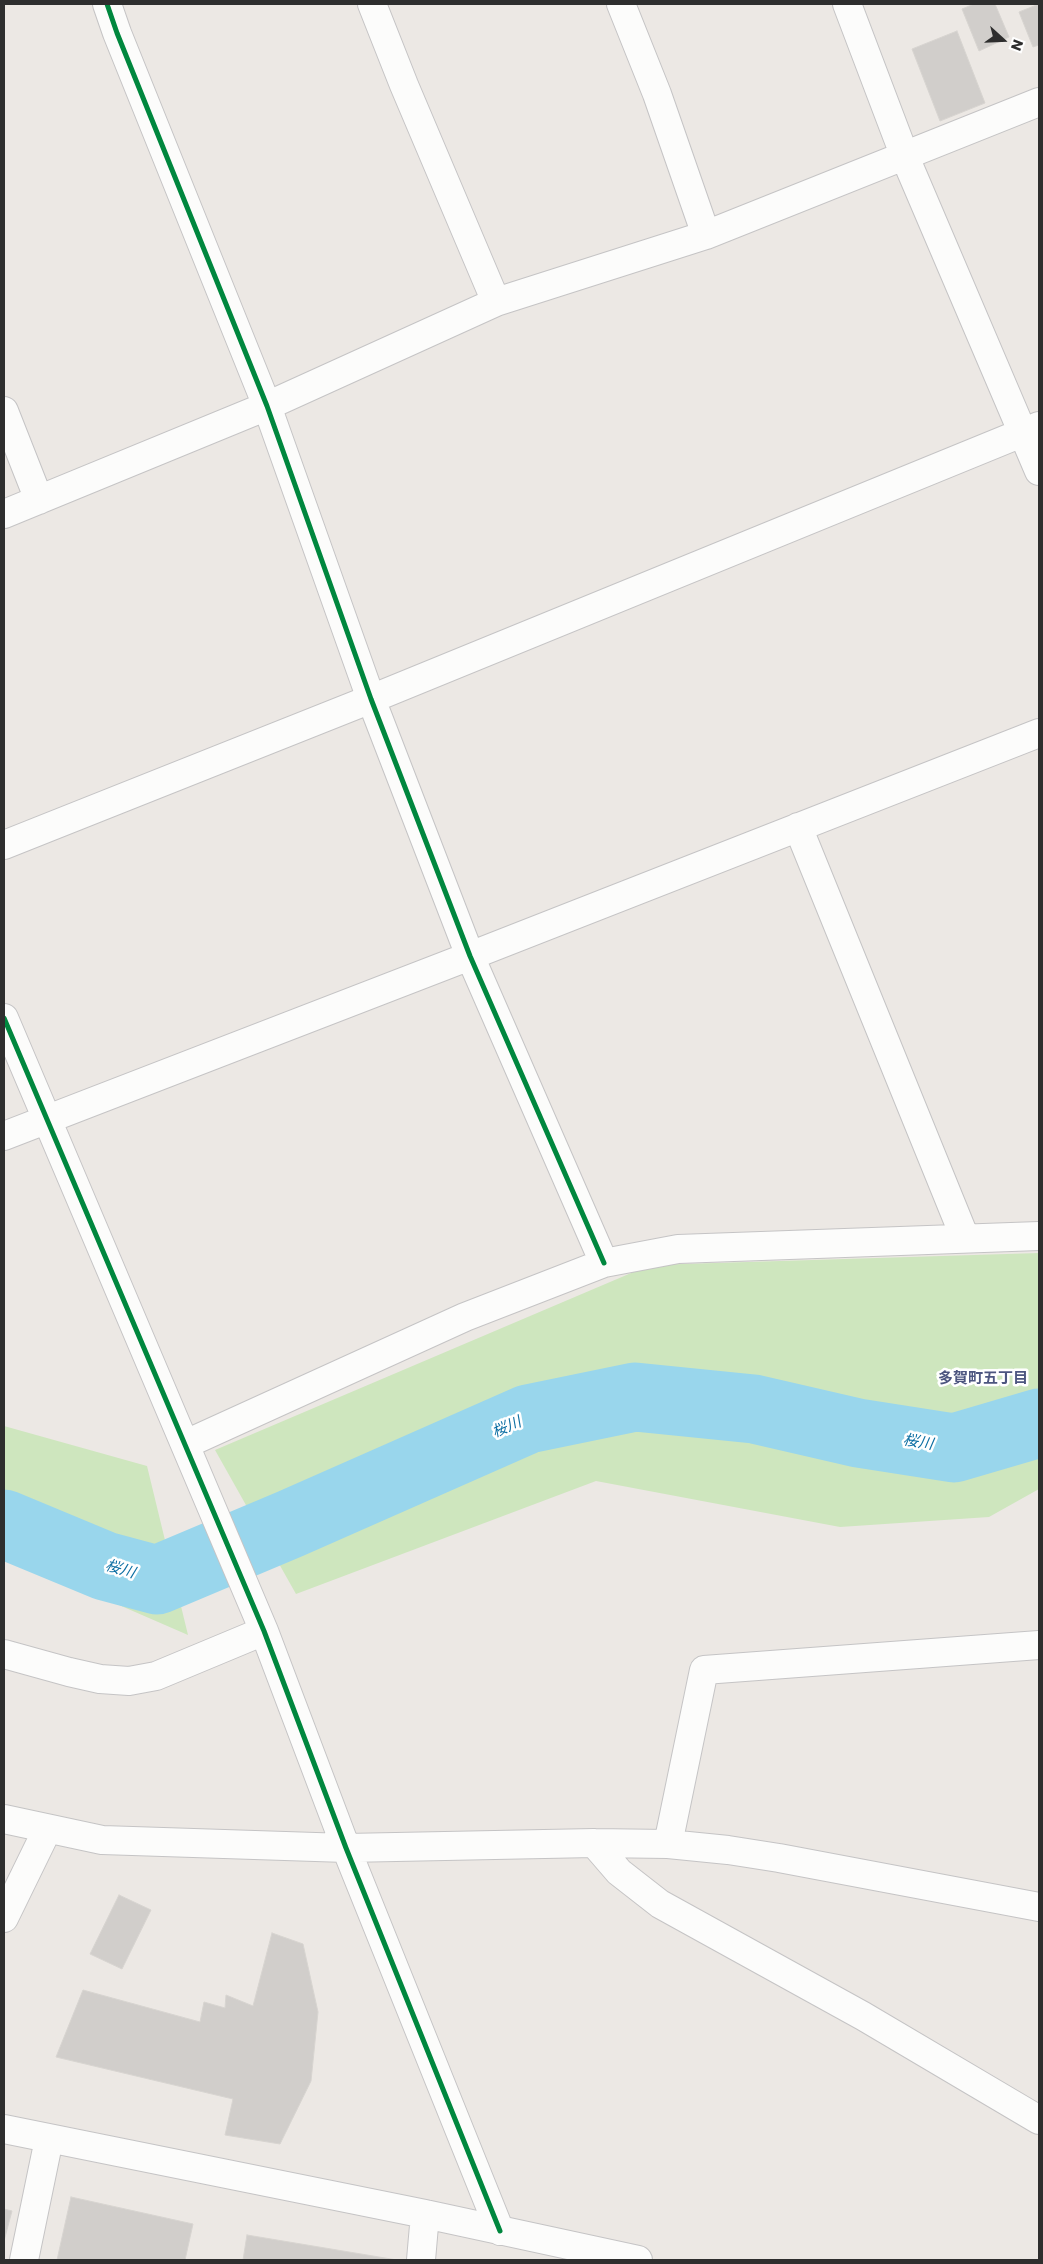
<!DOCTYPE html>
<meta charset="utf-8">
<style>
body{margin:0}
#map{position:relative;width:1043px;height:2264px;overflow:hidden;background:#ece8e4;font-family:Poppins,sans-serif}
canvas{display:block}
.frame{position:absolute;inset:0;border:5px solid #2e2e2e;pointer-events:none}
.north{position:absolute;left:978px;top:15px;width:50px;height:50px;-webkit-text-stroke:4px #fff;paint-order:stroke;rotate:110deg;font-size:14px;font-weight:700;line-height:20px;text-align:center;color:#2e2e2e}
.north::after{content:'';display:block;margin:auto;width:18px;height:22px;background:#2e2e2e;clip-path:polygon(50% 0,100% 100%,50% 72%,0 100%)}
</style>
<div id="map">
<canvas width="1043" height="2264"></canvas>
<div class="frame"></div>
<div class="north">N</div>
</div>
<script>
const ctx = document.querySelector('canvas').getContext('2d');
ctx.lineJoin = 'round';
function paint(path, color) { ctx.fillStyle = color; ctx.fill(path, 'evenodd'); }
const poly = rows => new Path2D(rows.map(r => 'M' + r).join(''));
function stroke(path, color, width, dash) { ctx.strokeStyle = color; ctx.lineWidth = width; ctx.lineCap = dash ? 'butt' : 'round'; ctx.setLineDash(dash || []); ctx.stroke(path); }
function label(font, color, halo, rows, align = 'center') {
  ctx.font = font + ' Poppins,"Noto Sans JP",sans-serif'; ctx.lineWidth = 5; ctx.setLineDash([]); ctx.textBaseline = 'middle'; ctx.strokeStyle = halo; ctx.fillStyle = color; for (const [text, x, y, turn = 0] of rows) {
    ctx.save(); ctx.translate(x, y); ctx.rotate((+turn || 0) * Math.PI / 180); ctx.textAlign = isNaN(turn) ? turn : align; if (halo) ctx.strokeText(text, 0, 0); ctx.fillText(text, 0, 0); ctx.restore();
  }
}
paint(poly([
 [1039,1253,1039,1489,989,1517,840,1527,596,1481,296,1594,215,1450,650,1265],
 [4,1426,147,1466,188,1635,4,1555]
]), '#cee6be');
paint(poly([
 [4,1509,109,1552,101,1578,4,1539]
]), '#99d6ec');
stroke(poly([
 [4,1524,105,1566,157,1580,290,1524,528,1419,635,1397,754,1409,858,1433,954,1448,1039,1423]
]), '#99d6ec', 69);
const building = poly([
 [974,4,995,4,1009,37,979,51,962,9,974,4],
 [1039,4,1039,45,1033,47,1019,12,1039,4],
 [957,31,985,103,940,121,912,49,957,31],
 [119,1895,151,1910,122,1969,90,1954,119,1895],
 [272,1933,303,1944,318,2012,311,2081,280,2144,225,2135,233,2099,56,2057,83,1990,200,2022,204,2002,225,2008,226,1995,253,2006,272,1933],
 [71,2197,193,2224,185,2260,57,2260,71,2197],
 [4,2209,12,2211,4,2241,4,2209],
 [247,2235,397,2260,243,2260,247,2235]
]);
paint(building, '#d1cecb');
stroke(building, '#d7d4d0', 1);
const minor = poly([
 [107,4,117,33,267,406,371,699,470,956,604,1263],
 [372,4,404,85,496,302],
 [621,4,657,94,706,235],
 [847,4,905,157,1039,471],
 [4,411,39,500],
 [4,514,267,406,496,302,706,235,1039,102],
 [798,827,965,1238],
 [4,845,371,699,1039,426],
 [4,1018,264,1631,346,1848,500,2231],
 [4,1136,470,956,1039,733],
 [186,1444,465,1317,604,1263,678,1249,1039,1236],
 [4,1654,69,1672,100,1679,129,1681,156,1676,264,1631],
 [4,1819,102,1840,346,1848,594,1843,668,1844,728,1850,779,1858,1039,1907],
 [594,1843,619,1872,660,1904,863,2016,1039,2120],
 [668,1844,704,1670,1039,1645],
 [4,1918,47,1830],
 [4,2129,425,2214,638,2260],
 [24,2260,49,2139],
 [421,2260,425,2214]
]);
stroke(minor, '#c5c4c5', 30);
stroke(minor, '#fcfcfb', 28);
stroke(poly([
 [107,4,117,33,267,406,371,699,470,956,604,1263],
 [4,1018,264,1631,346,1848,500,2231]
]), '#00873e', 5);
label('bold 15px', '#4d5680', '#fff', [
 ["多賀町五丁目",983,1379]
]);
label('italic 15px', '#0d6fa3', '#fff', [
 ["桜川",507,1428,-24],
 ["桜川",918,1443,9],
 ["桜川",120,1570,17]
]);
</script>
